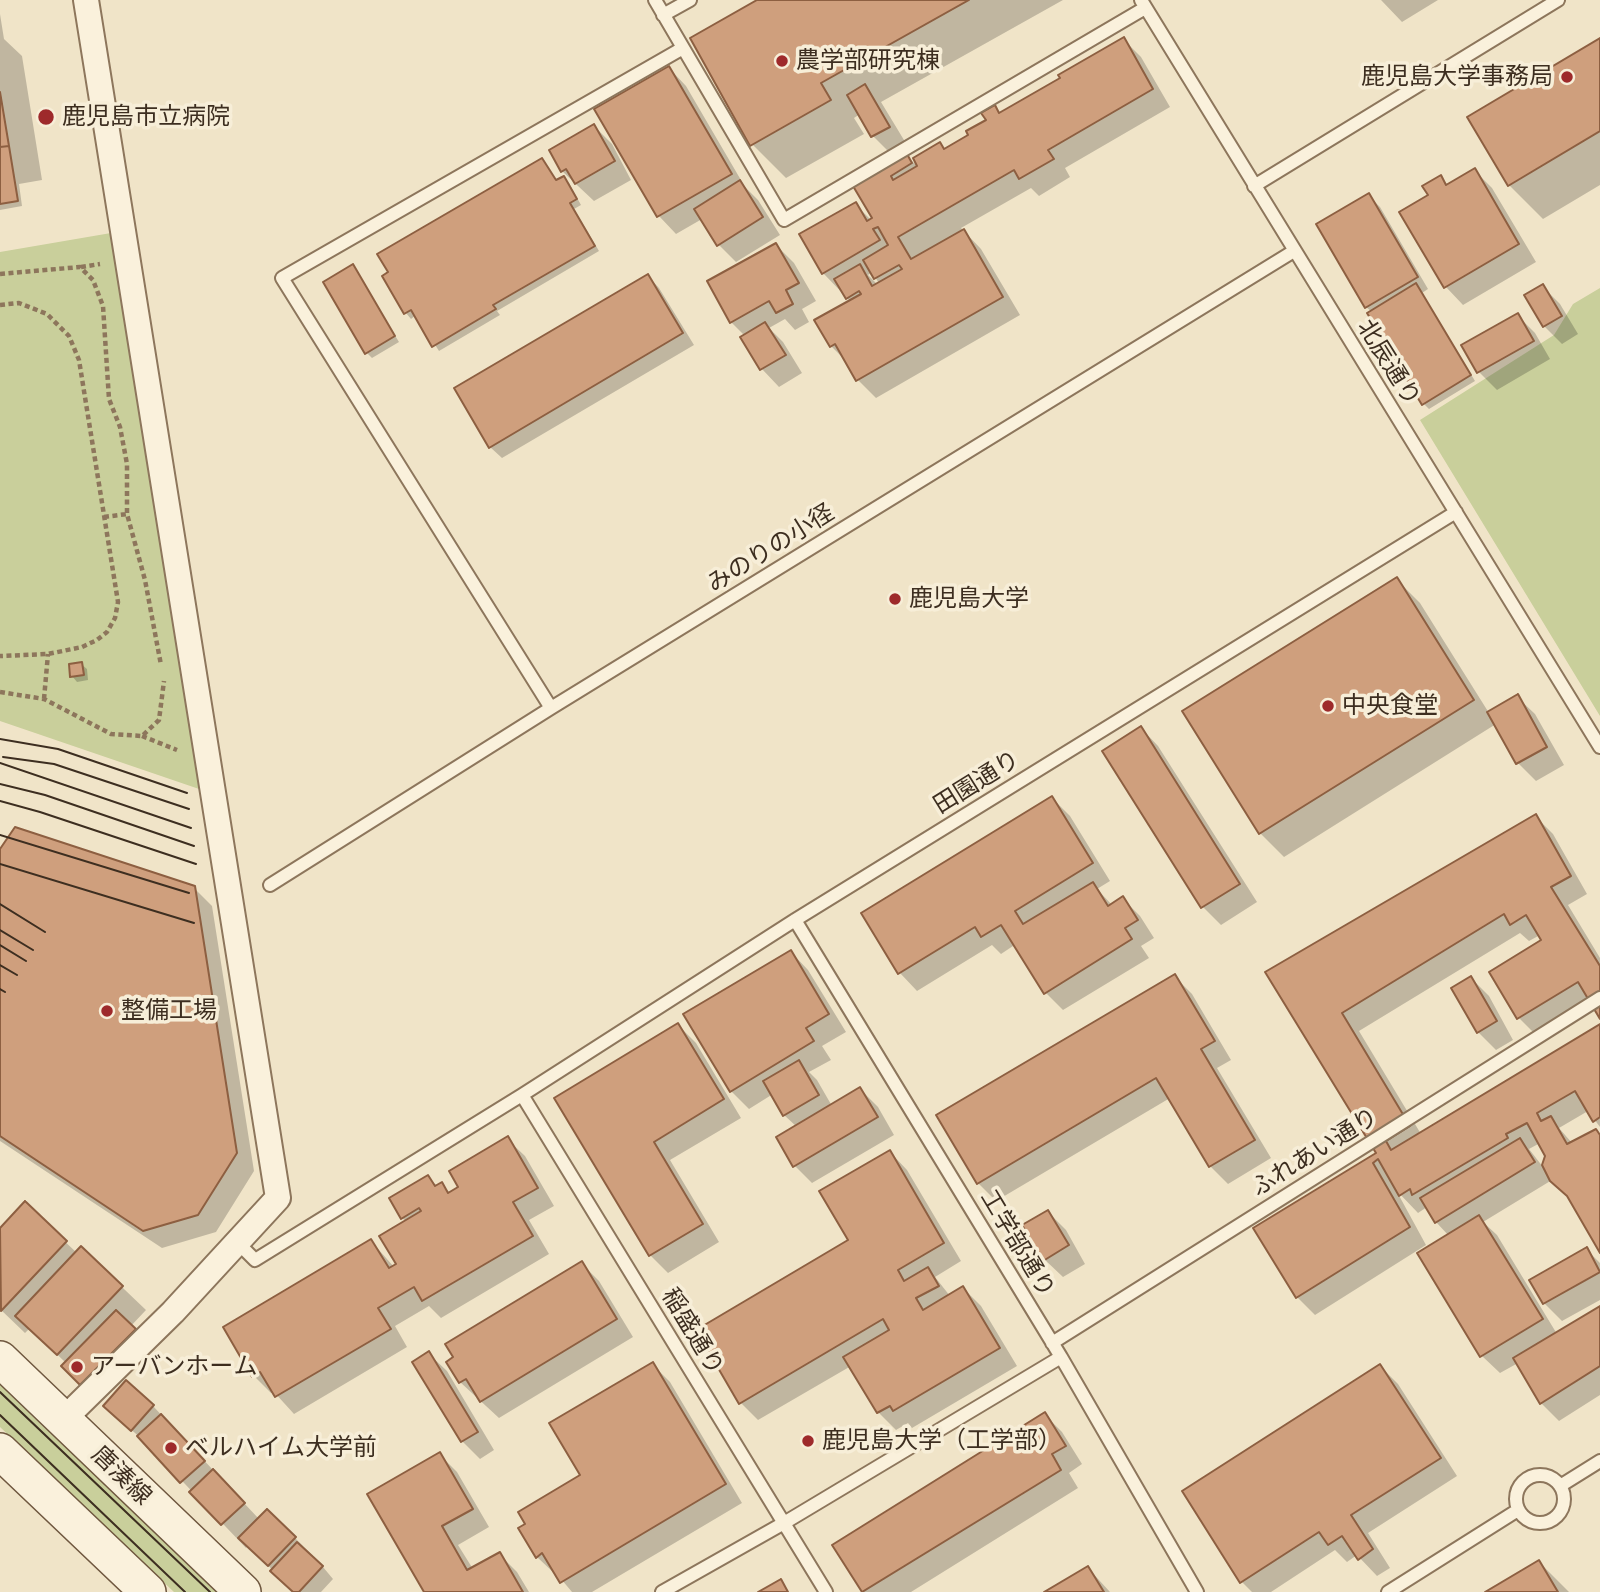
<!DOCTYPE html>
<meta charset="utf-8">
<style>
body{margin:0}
canvas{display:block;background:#f0e4c8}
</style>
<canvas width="1600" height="1592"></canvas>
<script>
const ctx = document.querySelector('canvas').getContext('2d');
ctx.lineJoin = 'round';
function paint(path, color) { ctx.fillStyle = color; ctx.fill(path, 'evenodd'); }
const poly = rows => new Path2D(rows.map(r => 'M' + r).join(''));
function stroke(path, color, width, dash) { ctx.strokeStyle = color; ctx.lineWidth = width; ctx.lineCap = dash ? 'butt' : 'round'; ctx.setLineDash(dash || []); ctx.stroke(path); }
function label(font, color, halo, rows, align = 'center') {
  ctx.font = font + ' Bitter,"Noto Sans JP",serif'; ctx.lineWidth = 7; ctx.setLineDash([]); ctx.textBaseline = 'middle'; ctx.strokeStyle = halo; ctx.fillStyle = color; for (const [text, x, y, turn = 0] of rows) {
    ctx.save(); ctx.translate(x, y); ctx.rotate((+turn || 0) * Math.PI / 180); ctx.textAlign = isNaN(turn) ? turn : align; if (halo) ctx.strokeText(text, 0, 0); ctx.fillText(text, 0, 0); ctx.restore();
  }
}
paint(poly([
 [111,233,202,790,0,721,0,252],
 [1600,288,1600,716,1420,420,1554,335,1573,304],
 [0,1381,221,1592,174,1592,0,1427]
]), '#c9cf9b');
paint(poly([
 [761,0,1063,0,881,102,907,145,891,154,873,136,860,114,854,118,864,134,786,178,752,144],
 [1381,0,1438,0,1402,22],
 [0,14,4,39,22,56,42,180,19,184,22,206,0,210],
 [1123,39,1141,57,1170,107,1065,168,1070,177,1039,196,1031,188,961,228,981,249,1020,315,876,398,858,380,848,363,831,346,851,302,823,273,855,204,875,224,855,186,907,156,921,170,940,144,945,150,971,135,988,121,994,107,1001,114],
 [872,272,880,285,879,286,868,275],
 [1600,40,1600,185,1543,219,1509,185],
 [669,68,686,86,745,187,758,200,780,235,736,262,719,245,702,219,676,234,659,216,597,110],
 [594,126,612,144,631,180,594,201,562,171],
 [542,160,557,182,563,178,569,183,581,205,574,209,599,251,497,311,500,315,439,351,416,315,411,319,406,313,384,276],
 [1474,170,1492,188,1536,262,1463,305,1446,287,1430,195,1441,178,1449,186],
 [1369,196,1380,207,1428,289,1422,293,1475,381,1429,409,1424,404,1372,312,1366,307],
 [776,245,794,263,816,301,802,309,809,322,795,330,785,319,769,328,783,342,802,373,779,387,762,369,743,337,745,336,731,322],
 [352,266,399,342,372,358,367,353],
 [648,276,659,288,694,345,502,458,490,447],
 [1543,287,1560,304,1578,334,1562,344,1544,326,1526,296],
 [1517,315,1535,333,1550,359,1497,390,1479,372,1464,346],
 [1396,579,1420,603,1489,713,1517,697,1535,714,1564,765,1536,781,1518,763,1496,724,1284,857,1260,833],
 [81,664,87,669,88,680,77,682,72,676],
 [1141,728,1158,746,1257,902,1221,925,1203,907,1104,751],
 [1052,798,1070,816,1110,881,1097,889,1112,905,1123,899,1140,916,1154,938,1141,946,1149,958,1063,1010,1045,992,1016,944,1001,954,992,945,917,991,900,973],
 [1535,816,1553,834,1587,894,1568,905,1600,958,1600,1015,1592,1002,1537,1036,1519,1018,1491,972,1543,941,1540,935,1529,941,1520,933,1359,1031,1421,1134,1600,1026,1600,1127,1588,1111,1559,1128,1572,1143,1600,1135,1600,1250,1571,1200,1552,1180,1483,1222,1497,1235,1557,1334,1600,1308,1600,1395,1559,1421,1541,1403,1518,1363,1500,1373,1482,1356,1449,1236,1436,1222,1427,1207,1418,1213,1396,1190,1426,1245,1315,1315,1297,1297,1378,1153,1267,973],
 [1540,1143,1547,1156,1543,1167,1529,1149],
 [0,852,194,888,212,906,254,1171,216,1232,162,1248,0,1141],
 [791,952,808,970,846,1032,822,1046,831,1060,809,1072,817,1080,832,1106,860,1089,878,1107,894,1135,812,1183,795,1166,797,1127,784,1115,773,1094,749,1109,731,1091],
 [1174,976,1192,994,1231,1060,1217,1068,1271,1158,1228,1184,1210,1166,1170,1098,996,1201,978,1183],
 [1471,978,1489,996,1513,1040,1496,1050,1478,1032],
 [678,1025,696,1043,741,1118,670,1160,719,1242,668,1273,650,1255,556,1098],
 [507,1139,525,1156,554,1206,529,1220,549,1254,441,1318,429,1306,395,1326,407,1347,294,1414,274,1392,271,1393,254,1376,371,1241,394,1267,398,1265,407,1222,402,1218,428,1177,438,1187,442,1184,451,1194,461,1188],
 [890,1152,907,1170,961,1261,935,1277,950,1296,963,1288,981,1306,1017,1366,912,1428,908,1423,896,1430,878,1412,851,1366,758,1420,741,1403,851,1241],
 [25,1204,77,1253,81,1248,146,1310,130,1327,146,1342,93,1395,63,1366,66,1363,30,1328,25,1333,0,1309,0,1230],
 [1048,1212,1066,1230,1085,1264,1063,1277,1045,1260],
 [1587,1250,1600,1263,1600,1300,1562,1321,1544,1303],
 [582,1264,599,1281,633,1337,499,1418,460,1382],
 [429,1354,447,1371,494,1450,480,1459,462,1441],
 [652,1364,670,1382,742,1503,592,1592,572,1592,556,1573,555,1574,537,1557,582,1476],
 [1380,1366,1398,1384,1457,1476,1368,1533,1390,1568,1377,1576,1357,1555,1347,1562,1335,1550,1271,1592,1252,1592,1242,1582],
 [153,1406,259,1519,295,1538,318,1561,333,1579,321,1592,294,1592,248,1545,246,1548,144,1441,117,1417],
 [1044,1414,1062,1432,1082,1464,1069,1473,1078,1488,911,1592,864,1592,834,1545],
 [439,1454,457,1472,489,1527,458,1545,473,1569,499,1554,517,1572,529,1592,426,1592],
 [1539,1562,1569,1592,1489,1592],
 [1088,1568,1110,1592,1048,1592]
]), '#0003');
const building = poly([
 [757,0,969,0,821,83,831,100,750,146,690,38,757,0],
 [1124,37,1153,89,1048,150,1054,159,1019,179,1014,170,898,237,911,259,964,229,1003,297,856,381,835,344,830,347,814,320,861,294,859,291,846,299,834,279,860,264,872,286,902,269,899,265,874,279,863,260,888,245,878,227,873,229,880,240,822,274,799,234,856,202,867,221,872,218,853,186,907,154,912,163,891,176,893,180,917,166,913,158,940,142,944,149,968,135,966,131,986,120,981,113,995,105,999,113,1060,78,1058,75,1124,37],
 [1600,38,1600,131,1508,186,1467,117,1600,38],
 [669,66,732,174,657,217,594,109,669,66],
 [865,84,890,127,871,137,847,95,865,84],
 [0,92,9,146,0,147,0,92],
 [594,124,615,161,575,184,566,169,561,172,549,150,594,124],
 [9,146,18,201,0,204,0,147,9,146],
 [542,158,556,180,564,176,577,199,570,203,595,246,493,305,496,309,432,347,411,310,404,314,382,276,388,272,377,254,542,158],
 [1475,168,1519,244,1444,288,1399,212,1428,195,1422,186,1441,175,1446,185,1475,168],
 [740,180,763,217,717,246,694,209,740,180],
 [1369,193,1418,277,1365,308,1316,224,1369,193],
 [776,243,799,283,786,290,793,304,776,313,769,301,730,323,707,281,776,243],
 [353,264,395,336,365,354,323,282,353,264],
 [648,274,683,333,489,448,454,388,648,274],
 [1416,283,1471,375,1422,405,1367,313,1416,283],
 [1543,284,1562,316,1543,327,1524,295,1543,284],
 [1518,313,1534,341,1477,373,1461,345,1518,313],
 [765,322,786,355,760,370,740,337,765,322],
 [1397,577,1474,700,1259,834,1182,711,1397,577],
 [82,662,84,675,70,677,69,664,82,662],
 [1518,694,1547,747,1516,764,1487,712,1518,694],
 [1141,726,1240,884,1201,908,1102,751,1141,726],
 [1052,796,1093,863,1015,911,1023,924,1093,882,1108,906,1123,896,1138,920,1125,928,1132,939,1044,994,1001,925,981,937,975,927,898,974,861,913,1052,796],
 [1536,814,1571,876,1551,887,1600,966,1600,1019,1578,982,1517,1019,1489,972,1541,940,1526,915,1510,925,1504,914,1342,1013,1410,1126,1386,1141,1391,1150,1600,1024,1600,1117,1593,1122,1575,1091,1537,1113,1541,1121,1551,1116,1567,1144,1596,1129,1600,1135,1600,1253,1567,1196,1550,1181,1542,1165,1545,1156,1527,1123,1506,1134,1508,1138,1412,1195,1410,1189,1399,1196,1378,1159,1373,1163,1410,1227,1296,1298,1253,1228,1376,1153,1265,972,1536,814],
 [15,827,195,886,237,1153,198,1215,143,1231,0,1136,0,849,15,827],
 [791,950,829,1014,806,1028,814,1041,730,1092,683,1014,791,950],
 [1175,974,1215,1041,1201,1049,1255,1140,1209,1167,1156,1078,977,1184,936,1115,1175,974],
 [1471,976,1497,1021,1477,1033,1451,988,1471,976],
 [678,1023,724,1099,654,1142,703,1224,649,1256,554,1098,678,1023],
 [799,1060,819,1095,783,1116,763,1081,799,1060],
 [860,1087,878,1117,793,1167,776,1137,860,1087],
 [508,1136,538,1188,513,1202,533,1236,422,1301,414,1287,378,1308,391,1329,275,1397,260,1372,252,1377,223,1327,371,1239,389,1268,396,1264,379,1236,421,1211,419,1208,401,1219,389,1198,428,1175,435,1186,442,1182,448,1193,458,1187,449,1171,508,1136],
 [1520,1138,1535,1162,1435,1223,1420,1198,1520,1138],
 [890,1150,944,1243,898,1270,904,1281,928,1267,939,1286,916,1298,923,1310,963,1286,1000,1348,893,1411,890,1406,877,1413,843,1357,889,1330,883,1319,739,1404,696,1330,848,1240,819,1191,890,1150],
 [25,1201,67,1241,1,1311,0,1228,25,1201],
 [1048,1210,1069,1245,1043,1261,1022,1225,1048,1210],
 [1479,1215,1543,1319,1480,1357,1417,1253,1479,1215],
 [81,1246,123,1286,57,1355,15,1316,81,1246],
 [1587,1247,1600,1272,1543,1304,1529,1280,1587,1247],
 [582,1261,617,1319,480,1402,466,1379,459,1383,446,1362,453,1357,445,1344,582,1261],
 [1600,1306,1600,1366,1540,1404,1513,1358,1600,1306],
 [116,1310,136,1329,80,1385,61,1366,116,1310],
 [429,1351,478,1432,461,1442,412,1362,429,1351],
 [653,1362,726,1484,560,1583,542,1553,536,1558,518,1528,525,1524,518,1512,580,1475,549,1423,653,1362],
 [1380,1364,1441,1458,1351,1515,1373,1549,1358,1560,1342,1536,1328,1545,1319,1532,1240,1583,1182,1491,1380,1364],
 [126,1380,154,1405,131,1431,103,1406,126,1380],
 [1045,1412,1066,1446,1052,1454,1061,1470,862,1592,832,1545,1045,1412],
 [161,1414,205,1461,180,1483,137,1436,161,1414],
 [440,1452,473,1509,442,1526,467,1570,500,1552,523,1592,424,1592,367,1494,440,1452],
 [213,1469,245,1503,221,1525,189,1492,213,1469],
 [267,1509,296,1537,268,1566,238,1538,267,1509],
 [297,1542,323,1566,299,1592,293,1592,270,1571,297,1542],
 [1539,1560,1558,1592,1485,1592,1539,1560],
 [1088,1566,1104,1592,1044,1592,1088,1566],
 [781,1579,788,1592,758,1592,781,1579]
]);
paint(building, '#cf9f7d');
stroke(building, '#8d5f41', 2);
const lane = poly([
 [655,0,784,220,1145,8],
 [1141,0,1600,747],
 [663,15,690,0],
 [1254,186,1558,0],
 [551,708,282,278,683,48],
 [270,885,551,708,1294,251],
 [795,920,1061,1357,1197,1592],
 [522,1095,826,1592],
 [237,1242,255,1260,522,1095,795,920,1456,512],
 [1052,1343,1600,998],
 '1516 1499a24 24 0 1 1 48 0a24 24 0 1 1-48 0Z',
 [1560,1486,1600,1461],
 [662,1592,784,1523,1061,1357],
 [1388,1592,1518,1510]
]);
const street = poly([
 [63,1420,173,1312,278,1198,86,0]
]);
const secondary = poly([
 [0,1359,243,1592],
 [0,1451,148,1592]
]);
stroke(lane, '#8d765c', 16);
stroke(street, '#8d765c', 28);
stroke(secondary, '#6f573f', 38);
stroke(poly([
 [81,267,100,264],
 [0,274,80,267,93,280,103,306,109,399,120,427,127,464,127,514,145,580,161,665],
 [0,305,19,303,47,314,69,336,79,360,118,602,115,618,107,632,97,640,82,647,48,654,0,656],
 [104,517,127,514],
 [0,692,44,699,111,734,142,736,159,720,164,681],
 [44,699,48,654],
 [142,736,177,750]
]), '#8d765c', 4.5, [5, 3.5]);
stroke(lane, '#faf1dc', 12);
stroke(street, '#faf1dc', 24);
stroke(secondary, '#faf1dc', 35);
stroke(poly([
 [0,739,58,749,187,793],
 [3,757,54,764,189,809],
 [0,763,191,828],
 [0,784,45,795,194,846],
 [0,801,40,812,196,864],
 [0,835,189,893],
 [0,864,194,923],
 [0,904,45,932],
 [0,930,33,950],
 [0,945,26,961],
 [0,965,17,975],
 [0,989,5,992],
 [0,1392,210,1592],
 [0,1415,185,1592]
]), '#3d2e20', 2);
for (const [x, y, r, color] of [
 [782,61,7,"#9e2a2b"],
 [1567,77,7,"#9e2a2b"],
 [46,117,9,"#9e2a2b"],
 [895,599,7,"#9e2a2b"],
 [1328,706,7,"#9e2a2b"],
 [107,1011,7,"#9e2a2b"],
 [77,1367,7,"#9e2a2b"],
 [808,1441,7,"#9e2a2b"],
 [171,1448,7,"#9e2a2b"]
]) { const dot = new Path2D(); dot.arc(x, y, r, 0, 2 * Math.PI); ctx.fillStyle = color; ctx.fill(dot); stroke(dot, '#f7eed8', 2.5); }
label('24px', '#3d2e20', '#f7eed8', [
 ["農学部研究棟",796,61],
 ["鹿児島大学事務局",1553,77,"right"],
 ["鹿児島市立病院",62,117],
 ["鹿児島大学",909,599],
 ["中央食堂",1342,706],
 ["整備工場",121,1011],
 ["アーバンホーム",91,1367],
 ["鹿児島大学（工学部）",822,1441],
 ["ベルハイム大学前",185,1448]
], 'left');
label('24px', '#3d2e20', '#f7eed8', [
 ["北辰通り",1388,363,58],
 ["みのりの小径",771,549,-32],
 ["田園通り",977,783,-32],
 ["ふれあい通り",1315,1153,-32],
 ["工学部通り",1017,1244,59],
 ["稲盛通り",692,1332,59],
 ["唐湊線",121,1476,44]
]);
</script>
